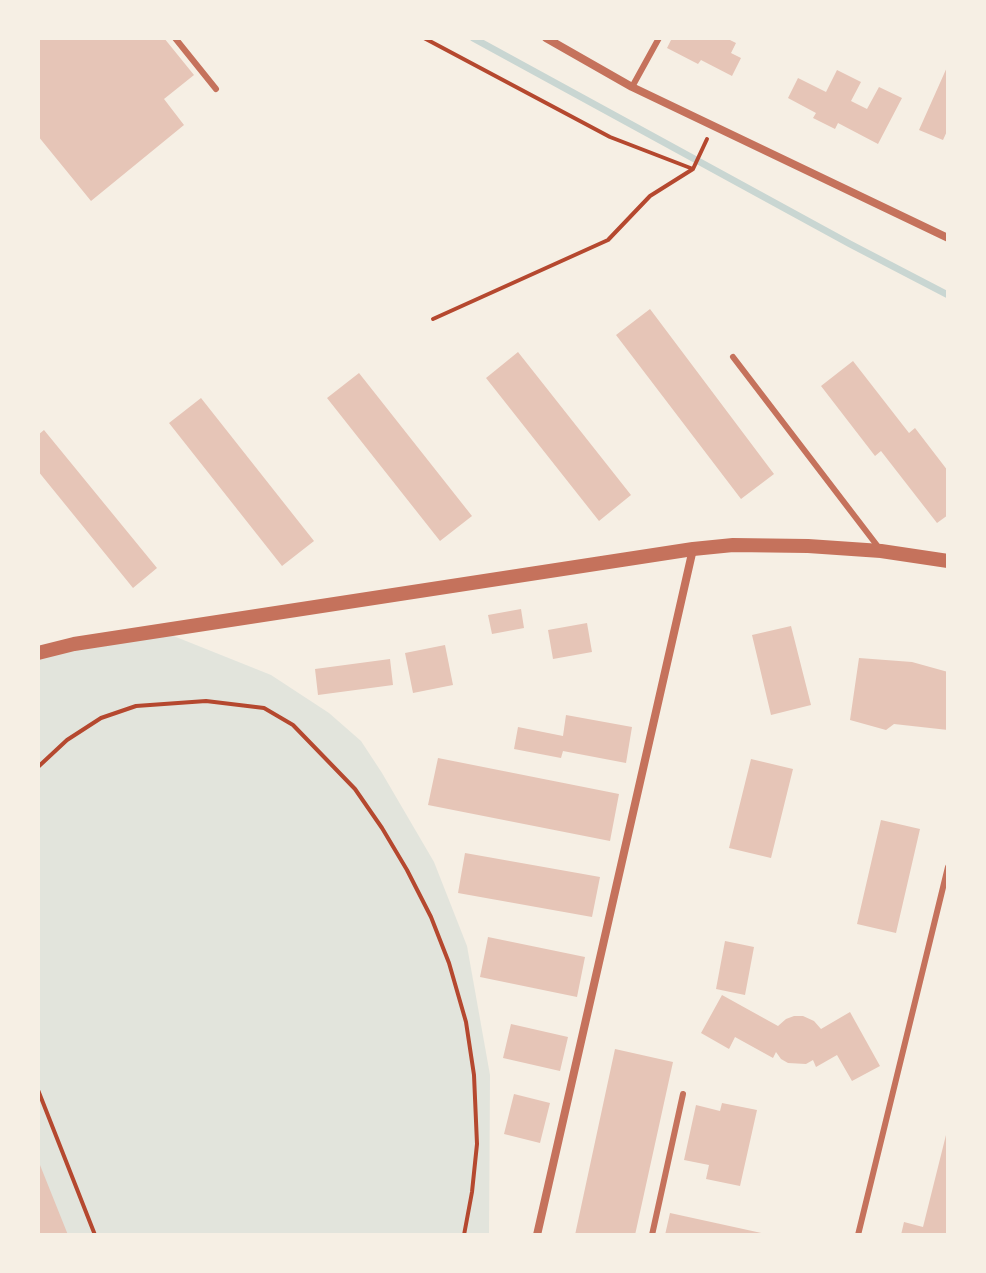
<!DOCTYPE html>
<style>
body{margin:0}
#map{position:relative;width:986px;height:1273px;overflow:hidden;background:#f6efe4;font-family:Signika,sans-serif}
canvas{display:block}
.frame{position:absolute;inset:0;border:40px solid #f6efe4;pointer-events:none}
</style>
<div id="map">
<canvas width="986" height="1273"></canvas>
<div class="frame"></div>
</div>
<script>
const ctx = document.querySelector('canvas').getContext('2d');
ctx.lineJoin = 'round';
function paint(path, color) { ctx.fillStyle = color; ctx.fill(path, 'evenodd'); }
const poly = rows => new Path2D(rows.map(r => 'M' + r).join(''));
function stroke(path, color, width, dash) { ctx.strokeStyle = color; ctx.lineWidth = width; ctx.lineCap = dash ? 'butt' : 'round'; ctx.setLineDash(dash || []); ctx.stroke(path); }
paint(poly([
 [166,633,271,675,329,713,361,741,382,773,434,862,467,946,490,1075,489,1235,38,1235,38,653]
]), '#e2e4dc');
stroke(poly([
 [473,38,850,244,948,295]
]), '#c9d6d2', 7);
paint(poly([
 [38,38,164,38,194,75,164,99,184,125,91,201,38,136],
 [672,38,726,38,736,43,731,53,741,58,732,76,701,60,698,64,667,48],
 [948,65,948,129,943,140,919,130],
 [837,70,861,82,851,101,867,109,879,87,902,98,878,144,838,123,835,129,813,118,816,113,788,98,798,78,826,92],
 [650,309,774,474,741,499,616,335],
 [518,352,631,495,599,521,486,378],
 [853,361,909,433,915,428,948,471,948,515,937,523,881,451,875,456,821,386],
 [359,373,472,516,440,541,327,398],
 [201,398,314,541,282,566,169,423],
 [44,430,157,568,133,588,38,471,38,435],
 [521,609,524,628,492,634,488,615],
 [587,623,592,652,553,659,548,630],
 [791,626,811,705,771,715,752,635],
 [445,645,453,685,413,693,405,653],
 [859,658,912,662,948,672,948,730,894,724,886,730,850,720],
 [390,659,393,685,318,695,315,669],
 [566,715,632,727,626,763,563,751,561,758,514,749,518,727,563,736],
 [438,758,619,794,610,841,428,805],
 [751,759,793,769,771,858,729,848],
 [881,820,920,829,896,933,857,924],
 [465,853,600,877,592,917,458,893],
 [488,937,585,957,577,997,480,977],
 [725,941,754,947,745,995,716,989],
 [722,995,778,1026,786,1019,794,1016,803,1016,814,1021,821,1029,850,1012,880,1066,852,1081,837,1055,816,1067,813,1060,806,1064,788,1063,781,1059,776,1052,773,1058,735,1037,729,1049,701,1033],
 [511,1024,568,1037,560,1071,503,1058],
 [615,1049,673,1062,635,1235,575,1235],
 [514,1094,550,1103,540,1143,504,1134],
 [722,1103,757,1110,740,1186,706,1179,709,1165,684,1160,696,1105,720,1111],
 [947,1131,948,1235,901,1235,904,1222,923,1227],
 [38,1160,68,1235,38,1235],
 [670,1213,766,1234,766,1235,665,1235]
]), '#e6c5b7');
stroke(poly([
 [424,38,610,137,693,169],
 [433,319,608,240,650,196,693,169,707,139],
 [38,767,67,740,101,718,136,706,206,701,264,708,293,725,355,789,382,828,407,870,431,917,449,963,466,1022,474,1075,477,1144,472,1192,464,1235],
 [38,1090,95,1235]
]), '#b5482f', 4);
stroke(poly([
 [175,38,216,89],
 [632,87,659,38],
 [733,357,879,548],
 [652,1235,683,1094],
 [858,1235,948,867]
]), '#c5725c', 6);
stroke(poly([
 [546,38,632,87,948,238],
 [537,1235,693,549]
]), '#c5725c', 8);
stroke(poly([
 [38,653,74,644,693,549,733,545,808,546,881,551,948,561]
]), '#c5725c', 14);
</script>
